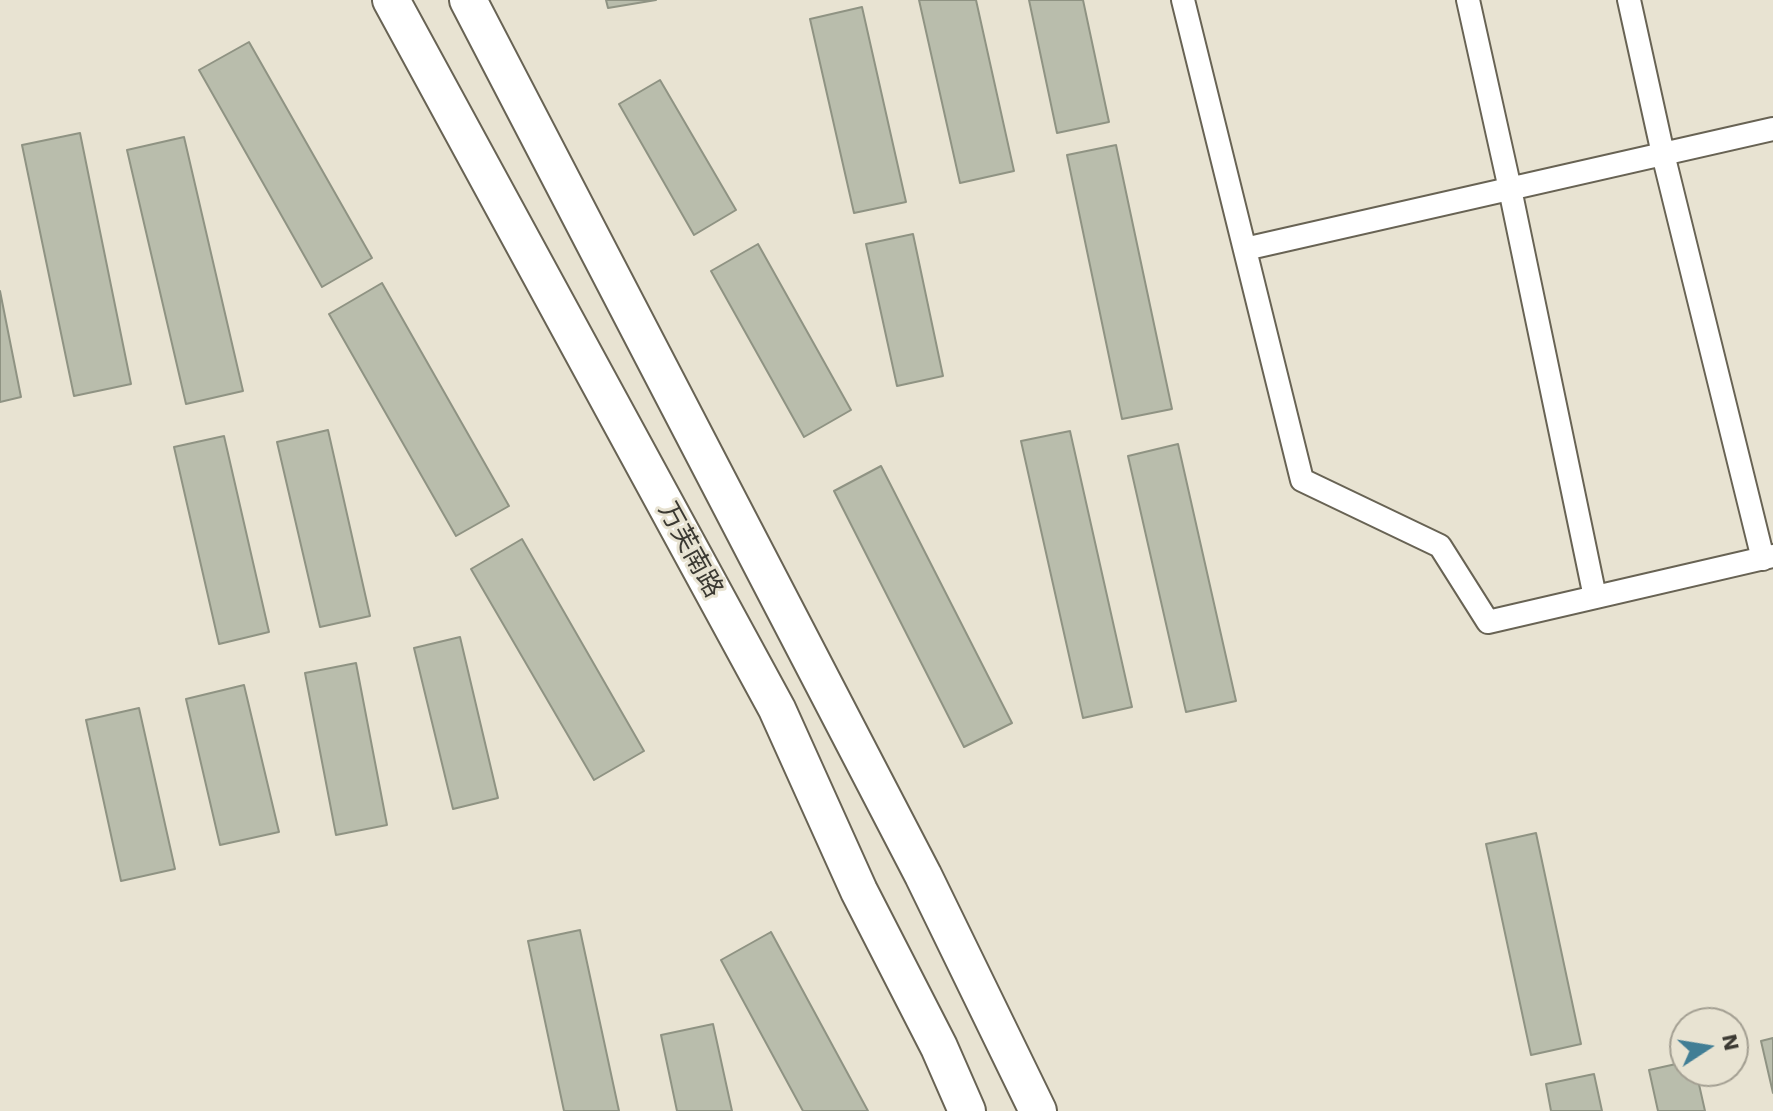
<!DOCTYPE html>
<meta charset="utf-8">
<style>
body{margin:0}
#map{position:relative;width:1773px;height:1111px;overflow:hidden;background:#e8e3d2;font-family:"Work Sans",sans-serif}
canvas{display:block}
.north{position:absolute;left:1669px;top:1007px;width:80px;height:80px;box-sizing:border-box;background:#e8e3d2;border:2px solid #a39f92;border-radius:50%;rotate:78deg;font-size:22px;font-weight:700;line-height:32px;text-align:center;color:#3b3932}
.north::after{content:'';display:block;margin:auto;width:28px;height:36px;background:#417e95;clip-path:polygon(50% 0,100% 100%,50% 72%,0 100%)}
</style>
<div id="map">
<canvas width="1773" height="1111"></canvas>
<div class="north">N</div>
</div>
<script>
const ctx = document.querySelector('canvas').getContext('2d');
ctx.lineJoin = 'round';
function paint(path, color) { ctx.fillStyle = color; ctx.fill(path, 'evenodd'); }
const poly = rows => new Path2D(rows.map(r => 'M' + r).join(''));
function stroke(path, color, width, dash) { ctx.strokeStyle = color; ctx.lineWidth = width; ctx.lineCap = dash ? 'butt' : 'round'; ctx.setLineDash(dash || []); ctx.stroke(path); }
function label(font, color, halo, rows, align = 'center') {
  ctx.font = font + ' "Work Sans","Noto Sans SC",sans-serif'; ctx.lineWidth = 6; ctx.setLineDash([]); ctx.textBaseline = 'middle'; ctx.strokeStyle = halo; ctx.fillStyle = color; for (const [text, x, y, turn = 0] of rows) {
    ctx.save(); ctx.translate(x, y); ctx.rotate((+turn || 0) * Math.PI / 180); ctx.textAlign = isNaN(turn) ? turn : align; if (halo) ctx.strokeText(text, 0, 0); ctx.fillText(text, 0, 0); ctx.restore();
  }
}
const building = poly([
 [606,0,656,0,608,8,606,0],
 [919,0,976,0,1014,171,960,183,919,0],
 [1029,0,1083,0,1109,122,1057,133,1029,0],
 [862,7,906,202,854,213,810,19,862,7],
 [249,42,372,258,322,287,199,70,249,42],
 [660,80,736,210,694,235,619,104,660,80],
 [80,133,131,384,74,396,22,145,80,133],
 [184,137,243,391,186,404,127,150,184,137],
 [1116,145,1172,409,1122,419,1067,155,1116,145],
 [913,234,943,376,897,386,866,244,913,234],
 [758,244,851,410,804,437,711,271,758,244],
 [382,283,509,506,456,536,329,314,382,283],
 [0,291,21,397,0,402,0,291],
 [328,430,370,616,320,627,277,442,328,430],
 [1070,431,1132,707,1083,718,1021,441,1070,431],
 [224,436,269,632,219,644,174,447,224,436],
 [1178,444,1236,701,1186,712,1128,456,1178,444],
 [881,466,1012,723,964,747,834,491,881,466],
 [522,539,644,751,594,780,471,569,522,539],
 [460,637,498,798,453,809,414,648,460,637],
 [356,663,387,825,336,835,305,673,356,663],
 [244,685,279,832,220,845,186,699,244,685],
 [139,708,175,869,121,881,86,720,139,708],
 [1536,833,1581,1044,1531,1055,1486,844,1536,833],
 [580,930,619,1111,564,1111,528,941,580,930],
 [771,932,868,1111,803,1111,721,960,771,932],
 [713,1024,732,1111,677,1111,661,1035,713,1024],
 [1773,1038,1773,1093,1761,1041,1773,1038],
 [1685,1062,1685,1071,1696,1071,1705,1111,1658,1111,1649,1070,1685,1062],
 [1594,1074,1602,1111,1551,1111,1546,1084,1594,1074]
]);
paint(building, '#b9bdac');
stroke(building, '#8f9383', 2);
const street = poly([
 [1183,0,1302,480,1440,546,1488,622,1773,556],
 [1468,0,1510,189,1595,597],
 [1629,0,1663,154,1763,559],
 [1245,249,1773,129]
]);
const primary = poly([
 [391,0,777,709,859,891,939,1047,967,1111],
 [468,0,923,875,1038,1111]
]);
stroke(street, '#686354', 26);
stroke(primary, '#686354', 40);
stroke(street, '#fff', 22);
stroke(primary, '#fff', 36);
label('26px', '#3b3932', '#e8e3d2', [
 ["万芙南路",690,550,61]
]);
</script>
